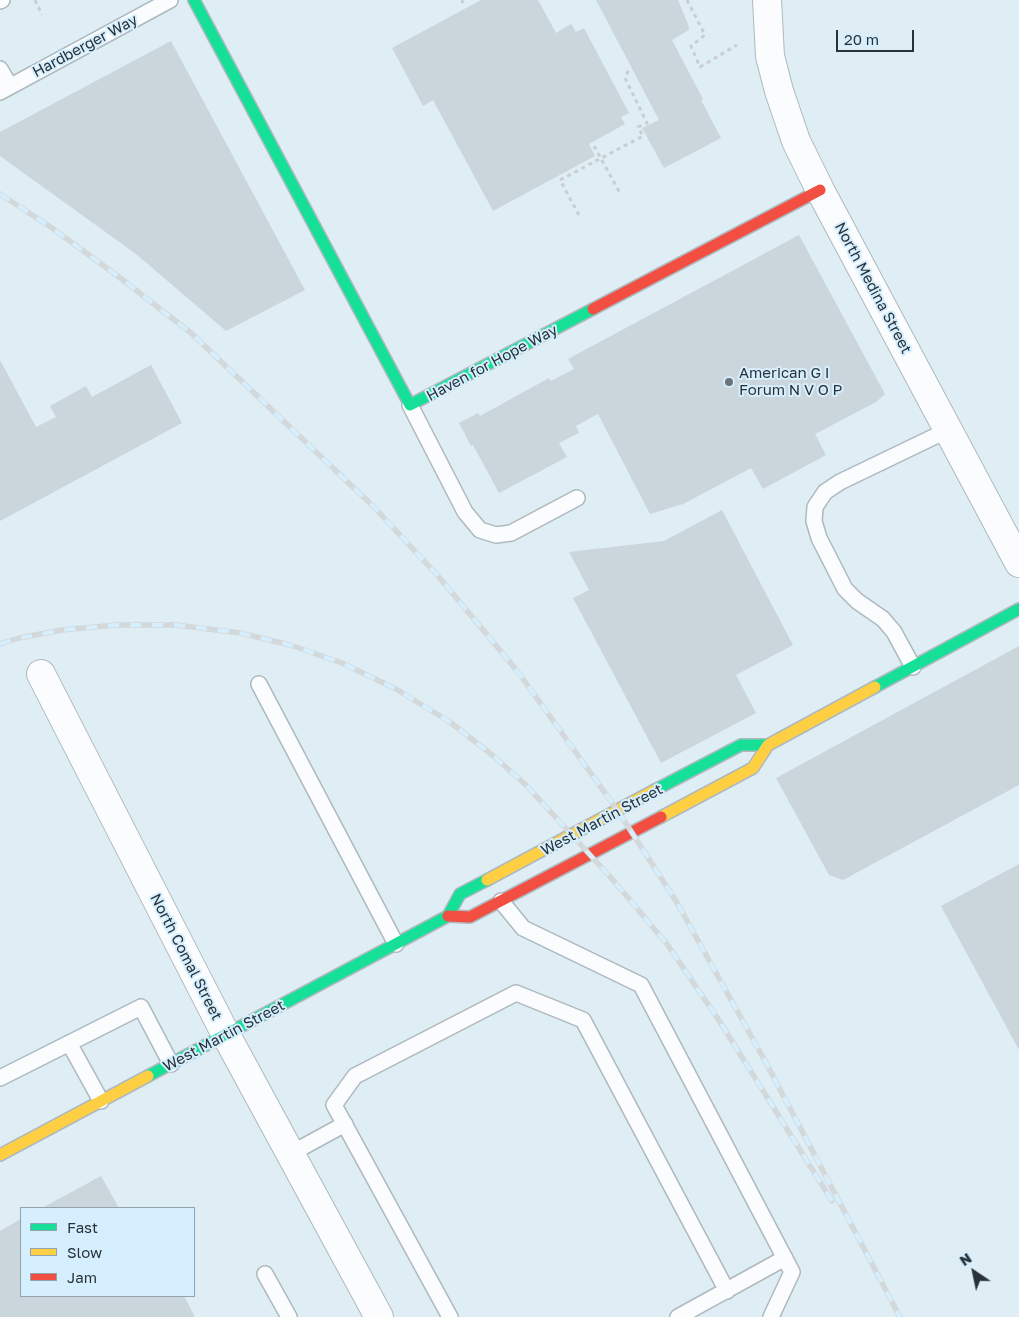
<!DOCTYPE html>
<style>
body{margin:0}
#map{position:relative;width:1019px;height:1317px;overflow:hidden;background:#dfedf5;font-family:"Golos Text",sans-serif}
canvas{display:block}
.legend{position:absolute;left:20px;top:1207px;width:175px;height:90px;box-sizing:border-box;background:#d6effe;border:1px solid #90a3af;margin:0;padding:6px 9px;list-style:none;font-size:15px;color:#283238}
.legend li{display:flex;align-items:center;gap:10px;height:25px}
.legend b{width:25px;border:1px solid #90a3af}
.north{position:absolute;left:949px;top:1247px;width:50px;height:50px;-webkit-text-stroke:4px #d6effe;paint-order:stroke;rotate:326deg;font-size:14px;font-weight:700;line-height:20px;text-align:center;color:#283238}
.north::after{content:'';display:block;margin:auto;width:18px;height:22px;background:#283238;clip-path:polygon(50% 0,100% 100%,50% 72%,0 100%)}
.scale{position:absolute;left:836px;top:30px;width:78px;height:22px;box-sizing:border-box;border:2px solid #283238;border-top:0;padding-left:6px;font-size:15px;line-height:18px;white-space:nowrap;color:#283238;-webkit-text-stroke:4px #d6effe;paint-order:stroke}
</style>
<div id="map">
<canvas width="1019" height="1317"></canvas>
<ul class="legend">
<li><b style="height:6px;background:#16e098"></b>Fast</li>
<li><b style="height:6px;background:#ffcf43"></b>Slow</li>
<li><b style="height:6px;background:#f24e42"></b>Jam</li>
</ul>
<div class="north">N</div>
<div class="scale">20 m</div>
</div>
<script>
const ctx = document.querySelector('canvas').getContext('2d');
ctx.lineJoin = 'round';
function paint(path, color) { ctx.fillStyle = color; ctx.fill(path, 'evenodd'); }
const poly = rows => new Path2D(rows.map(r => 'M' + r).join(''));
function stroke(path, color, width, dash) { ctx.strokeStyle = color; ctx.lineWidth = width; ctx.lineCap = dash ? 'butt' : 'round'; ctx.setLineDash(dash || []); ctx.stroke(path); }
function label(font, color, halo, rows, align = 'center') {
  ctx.font = font + ' "Golos Text",sans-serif'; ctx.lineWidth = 4; ctx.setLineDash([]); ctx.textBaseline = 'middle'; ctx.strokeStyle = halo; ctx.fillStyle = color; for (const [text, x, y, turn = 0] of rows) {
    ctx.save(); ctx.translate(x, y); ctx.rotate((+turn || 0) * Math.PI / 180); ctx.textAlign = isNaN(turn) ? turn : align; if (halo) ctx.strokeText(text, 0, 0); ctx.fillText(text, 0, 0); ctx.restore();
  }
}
paint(poly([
 [481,0,538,0,556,33,571,24,576,32,584,28,629,113,621,117,625,124,589,144,595,156,493,211,433,100,423,106,392,48],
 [596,0,678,0,688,24,689,30,672,40,703,99,701,100,721,138,664,168,642,128,659,120],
 [171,41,305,290,226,331,136,254,0,156,0,132],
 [799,235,885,394,876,402,815,434,826,455,763,489,751,468,683,504,650,514,598,414,576,426,579,433,559,443,567,457,499,493,473,445,471,446,459,423,478,413,480,416,549,378,551,381,574,369,568,359],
 [0,360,36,427,56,417,50,406,86,386,92,397,151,365,182,423,0,521],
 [722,510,793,645,736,675,756,713,661,763,573,598,589,590,569,552,664,541],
 [1019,646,1019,785,843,880,829,875,776,778],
 [1019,864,1019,1050,941,906],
 [101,1176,119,1208,42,1208],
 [21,1219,21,1296,184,1296,195,1317,0,1317,0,1231]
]), '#cbd5dc');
const lane = poly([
 [0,1,2,0],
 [0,69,10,86],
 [0,92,170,0],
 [410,405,465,512,480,530,496,535,511,533,577,498],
 [913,667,894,632,883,619,857,601,845,589,819,538,814,521,815,507,825,492,840,482,948,430],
 [259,684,396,944],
 [501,901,523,928,641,985,792,1272,771,1317],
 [69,1043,101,1101],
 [0,1078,141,1007,171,1064],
 [290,1154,345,1124],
 [265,1274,289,1317],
 [450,1317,334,1105,355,1076,516,993,583,1020,727,1291],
 [678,1317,785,1258]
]);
const street = poly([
 [767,0,770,56,779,91,796,141,820,190,1019,563],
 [41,674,226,1035,379,1317]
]);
const fast = poly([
 [194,0,410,405,593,309],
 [875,687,1019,609],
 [655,790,741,745,768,745],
 [148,1076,448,916,460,894,487,880]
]);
const slow = poly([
 [661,817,753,768,768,745,875,687],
 [487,880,655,790],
 [0,1155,148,1076]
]);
const jam = poly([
 [593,309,820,190],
 [448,916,470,917,661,817]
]);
stroke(lane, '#aeb9bf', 18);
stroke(street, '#aeb9bf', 30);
stroke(fast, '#aeb9bf', 14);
stroke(slow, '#aeb9bf', 14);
stroke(jam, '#aeb9bf', 14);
stroke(poly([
 [35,0,42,15],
 [462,0,463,3],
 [687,0,705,35,691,46,700,67,737,45],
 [594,146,620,193],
 [579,215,560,180,643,136,638,127,647,123,625,78,629,69]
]), '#caced0', 3, [4, 4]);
stroke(lane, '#fafcfe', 15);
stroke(street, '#fafcfe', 28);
stroke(fast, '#16e098', 11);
stroke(slow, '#ffcf43', 11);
stroke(jam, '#f24e42', 11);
const rail = poly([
 [0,194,52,228,119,277,191,333,375,508,439,577,518,672,618,811,676,901,764,1059,900,1317],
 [0,644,19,638,62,630,116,625,176,625,240,633,290,645,342,663,396,689,450,722,491,754,526,785,613,880,667,944,720,1022,832,1201]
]);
stroke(rail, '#d3d8da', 5.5);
stroke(rail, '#d6effe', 4, [11]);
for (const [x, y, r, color] of [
 [729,382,5,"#68737a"]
]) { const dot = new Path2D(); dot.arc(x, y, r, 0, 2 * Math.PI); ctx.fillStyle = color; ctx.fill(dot); stroke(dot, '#d6effe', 2); }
label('15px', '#283238', '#d6effe', [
 ["Hardberger Way",85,46,-28],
 ["North Medina Street",873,288,62],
 ["Haven for Hope Way",492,363,-28],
 ["West Martin Street",602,820,-28],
 ["North Comal Street",186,957,63],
 ["West Martin Street",224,1036,-28]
]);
label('15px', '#283238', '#d6effe', [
 ["American G I",739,373],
 ["Forum N V O P",739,390]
], 'left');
</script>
